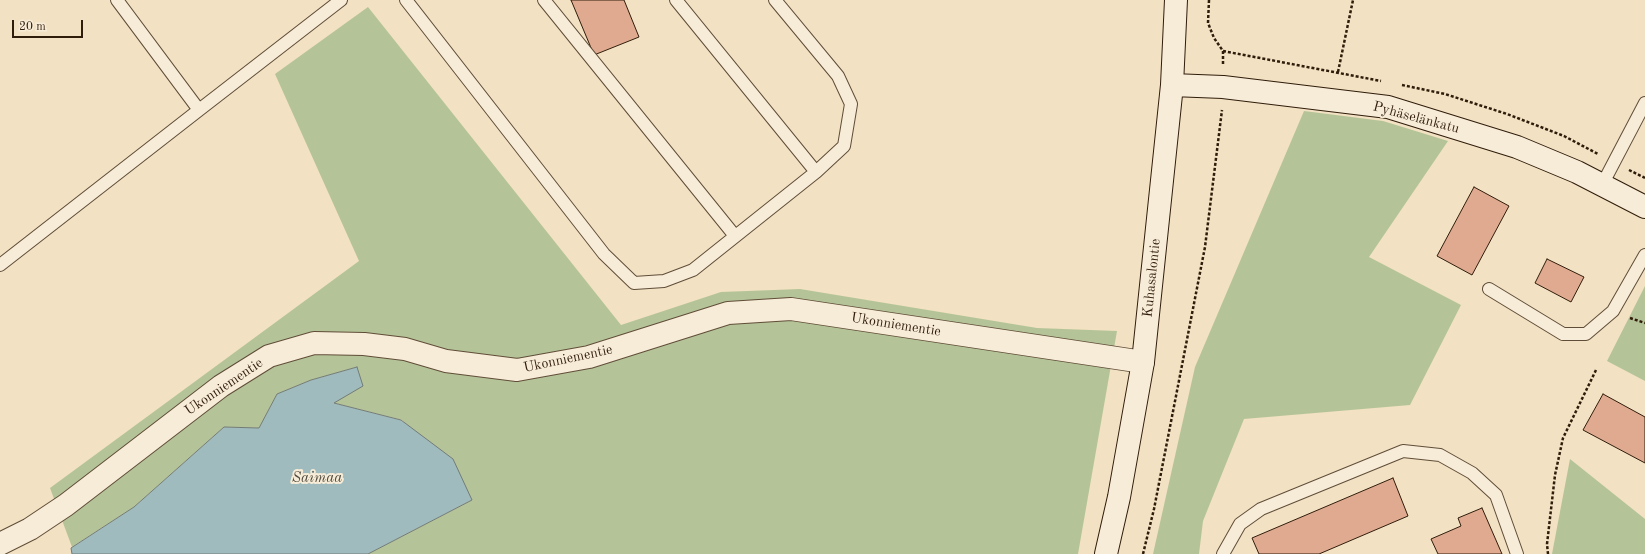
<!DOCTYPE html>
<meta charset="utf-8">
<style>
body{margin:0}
#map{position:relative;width:1645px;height:554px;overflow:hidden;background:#f2e1c2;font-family:"Old Standard TT",serif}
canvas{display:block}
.scale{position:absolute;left:12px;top:20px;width:71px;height:18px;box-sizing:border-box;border:2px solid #301c0b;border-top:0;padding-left:5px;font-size:12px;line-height:14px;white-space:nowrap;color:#301c0b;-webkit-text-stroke:3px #f7ecd7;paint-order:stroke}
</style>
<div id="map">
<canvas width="1645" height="554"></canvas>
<div class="scale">20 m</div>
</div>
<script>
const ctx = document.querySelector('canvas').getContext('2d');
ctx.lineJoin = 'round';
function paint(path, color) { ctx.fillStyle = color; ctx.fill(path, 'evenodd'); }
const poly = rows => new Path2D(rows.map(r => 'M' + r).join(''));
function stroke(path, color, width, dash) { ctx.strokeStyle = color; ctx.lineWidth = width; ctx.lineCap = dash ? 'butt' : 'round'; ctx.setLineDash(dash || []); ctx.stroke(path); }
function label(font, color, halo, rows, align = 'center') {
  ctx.font = font + ' "Old Standard TT",serif'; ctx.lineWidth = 4; ctx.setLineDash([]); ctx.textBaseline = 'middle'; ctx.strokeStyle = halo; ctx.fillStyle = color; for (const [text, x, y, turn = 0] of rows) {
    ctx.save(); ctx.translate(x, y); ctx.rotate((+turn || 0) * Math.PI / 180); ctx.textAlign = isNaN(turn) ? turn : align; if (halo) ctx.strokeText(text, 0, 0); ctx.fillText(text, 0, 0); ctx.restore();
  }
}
paint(poly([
 [368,7,621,325,721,292,800,289,1037,328,1117,331,1078,554,368,554,472,500,402,420,334,403,357,367,311,380,277,394,259,428,224,427,134,507,72,547,50,488,359,261,275,74],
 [1304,111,1383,121,1448,141,1369,257,1461,305,1410,405,1244,419,1203,521,1199,554,1153,554,1195,367],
 [1645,286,1645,381,1607,361],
 [1570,459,1645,519,1645,554,1552,554]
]), '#b5c498');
const water = poly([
 [357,367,363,386,334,403,401,420,453,459,472,500,368,554,72,554,71,548,134,507,224,427,259,428,277,394,311,380,357,367]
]);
paint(water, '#9fbbbd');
stroke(water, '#737b76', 1);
const building = poly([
 [571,0,624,0,639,37,594,55,571,0],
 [1474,187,1509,206,1472,275,1437,256,1474,187],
 [1547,259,1584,277,1571,302,1535,283,1547,259],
 [1603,394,1645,417,1645,463,1583,430,1603,394],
 [1393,478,1408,516,1319,554,1259,554,1252,538,1393,478],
 [1482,508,1502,554,1438,554,1431,539,1461,526,1458,518,1482,508]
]);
paint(building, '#dfaa90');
stroke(building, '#301c0b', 1);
const lane = poly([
 [117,0,199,110,341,0],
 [406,0,604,254,634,283,664,281,693,270,816,172,844,146,851,104,838,76,775,0],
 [544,0,735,236],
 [676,0,816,172],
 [1602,185,1645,103],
 [0,265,199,110],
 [1489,289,1563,334,1586,334,1613,311,1645,255],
 [1223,554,1240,524,1261,509,1403,451,1440,455,1472,473,1496,495,1517,554]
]);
const street = poly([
 [0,544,30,529,66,505,221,386,269,356,314,343,364,344,405,349,446,361,517,370,589,357,728,313,791,309,1143,362]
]);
const secondary = poly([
 [1172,85,1223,87,1388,107,1517,147,1577,172,1645,207],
 [1106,554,1119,497,1143,362,1172,85,1176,0]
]);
stroke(lane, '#604d39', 14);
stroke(street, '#604d39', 24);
stroke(secondary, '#301c0b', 24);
stroke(poly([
 [1209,0,1208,23,1214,38,1223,51,1223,65],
 [1223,51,1381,81],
 [1338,72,1353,0],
 [1402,85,1445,94,1507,114,1564,136,1598,154],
 [1629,170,1645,178],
 [1630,318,1645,323],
 [1143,554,1154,509,1205,247,1222,110],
 [1548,554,1547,544,1555,475,1563,438,1596,370]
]), '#301c0b', 2.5, [3, 2]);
stroke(lane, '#f7ecd7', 12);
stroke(street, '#f7ecd7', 22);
stroke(secondary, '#f7ecd7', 22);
label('14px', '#301c0b', '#f7ecd7', [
 ["Pyhäselänkatu",1416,118,15],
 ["Kuhasalontie",1152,278,-84],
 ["Ukonniementie",896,325,9],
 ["Ukonniementie",568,359,-12],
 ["Ukonniementie",224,387,-34]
]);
label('italic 15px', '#514c40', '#f7ecd7', [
 ["Saimaa",317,478]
]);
</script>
